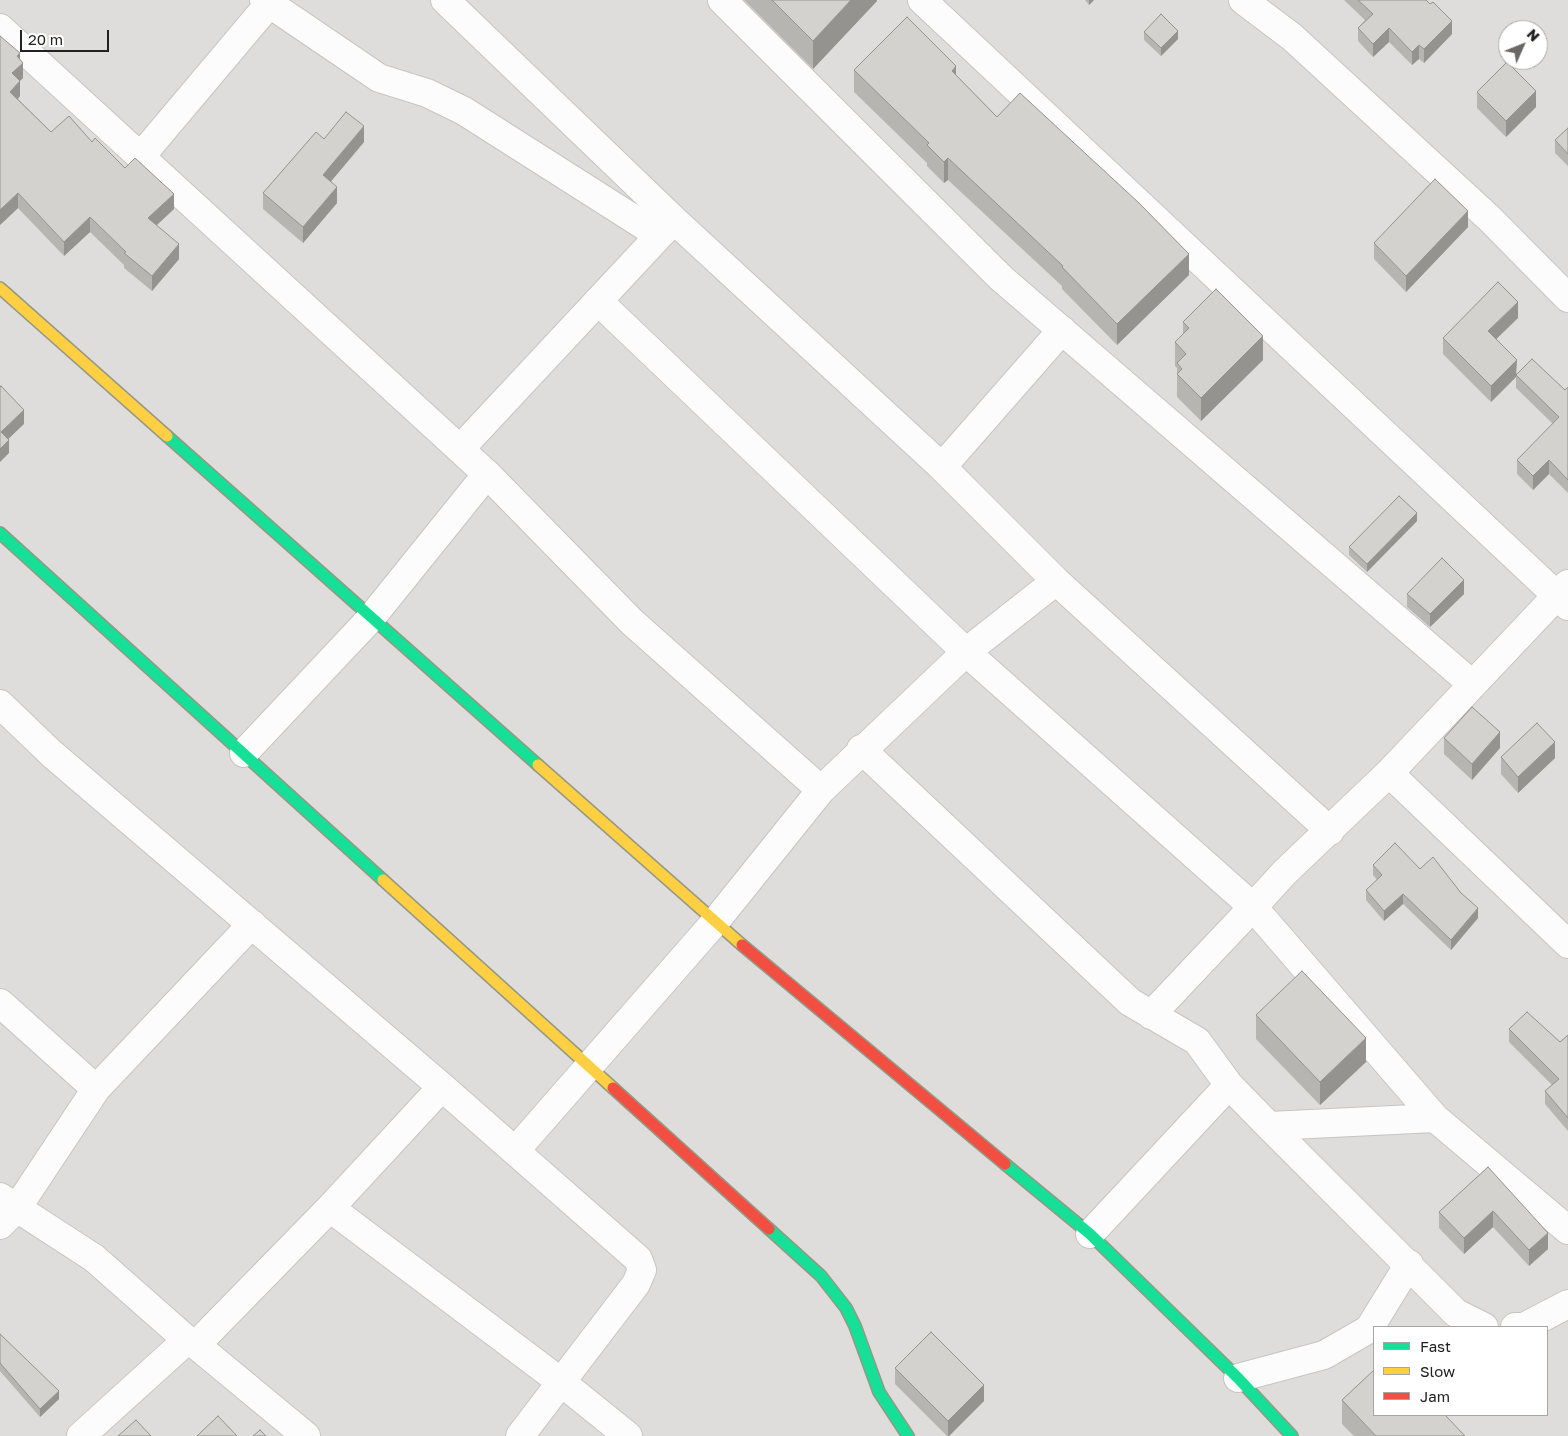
<!DOCTYPE html>
<style>
body{margin:0}
#map{position:relative;width:1568px;height:1436px;overflow:hidden;background:#efedea;font-family:"Golos Text",sans-serif}
canvas{display:block}
.legend{position:absolute;left:1373px;top:1326px;width:175px;height:90px;box-sizing:border-box;background:#fff;border:1px solid #a6a6a6;margin:0;padding:6px 9px;list-style:none;font-size:15px;color:#212121}
.legend li{display:flex;align-items:center;gap:10px;height:25px}
.legend b{width:25px;border:1px solid #a6a6a6}
.north{position:absolute;left:1498px;top:20px;width:50px;height:50px;box-sizing:border-box;background:#fff;border:1px solid #a6a6a6;border-radius:50%;rotate:46deg;font-size:14px;font-weight:700;line-height:20px;text-align:center;color:#212121}
.north::after{content:'';display:block;margin:auto;width:18px;height:22px;background:#696867;clip-path:polygon(50% 0,100% 100%,50% 72%,0 100%)}
.scale{position:absolute;left:20px;top:30px;width:89px;height:22px;box-sizing:border-box;border:2px solid #212121;border-top:0;padding-left:6px;font-size:15px;line-height:18px;white-space:nowrap;color:#212121;-webkit-text-stroke:4px #fff;paint-order:stroke}
</style>
<div id="map">
<canvas width="1568" height="1436"></canvas>
<ul class="legend">
<li><b style="height:6px;background:#16e098"></b>Fast</li>
<li><b style="height:6px;background:#ffcf43"></b>Slow</li>
<li><b style="height:6px;background:#f24e42"></b>Jam</li>
</ul>
<div class="north">N</div>
<div class="scale">20 m</div>
</div>
<script>
const ctx = document.querySelector('canvas').getContext('2d');
ctx.lineJoin = 'round';
function paint(path, color) { ctx.fillStyle = color; ctx.fill(path, 'evenodd'); }
const poly = rows => new Path2D(rows.map(r => 'M' + r).join(''));
function stroke(path, color, width, dash) { ctx.strokeStyle = color; ctx.lineWidth = width; ctx.lineCap = dash ? 'butt' : 'round'; ctx.setLineDash(dash || []); ctx.stroke(path); }
paint(poly([
 [0,0,1568,0,1568,1436,0,1436],
 [1508,30,1538,30,1538,60,1508,60],
 [1374,1327,1547,1327,1547,1415,1374,1415]
]), '#dedddb');
const street = poly([
 [264,0,379,78,427,93,464,111,659,235],
 [445,0,674,220,942,467,1056,581,1330,831],
 [722,0,1001,278,1472,684],
 [922,0,1568,606],
 [1243,0,1292,37,1490,219,1568,298],
 [0,28,487,474,632,622,821,790],
 [141,156,269,4],
 [598,301,966,652,1253,907,1151,1015],
 [460,449,671,223],
 [942,467,1062,330],
 [1568,584,1389,773,1285,872,1253,907,1435,1118,1568,1230],
 [0,704,52,754,442,1087,638,1259,642,1270,636,1284,520,1436],
 [861,749,1130,1002,1197,1041,1229,1085,1269,1126,1456,1313,1484,1327],
 [244,753,371,618,487,474],
 [1389,773,1568,944],
 [0,1003,96,1089],
 [1269,1126,1435,1118],
 [515,1151,715,922,821,790,966,652,1056,581],
 [0,1197,94,1258,187,1340,196,1345,306,1436],
 [330,1208,561,1382,628,1436],
 [0,1225,17,1208,96,1089,252,924],
 [1090,1234,1229,1085],
 [1515,1327,1524,1327,1568,1304],
 [196,1345,330,1208,442,1087],
 [1238,1378,1324,1355,1369,1329,1409,1264],
 [81,1436,187,1340]
]);
const fast = poly([
 [167,436,538,765],
 [0,533,383,880],
 [1005,1164,1090,1234,1238,1378,1292,1436],
 [769,1229,821,1276,846,1308,855,1326,879,1392,908,1436]
]);
const slow = poly([
 [0,288,167,436],
 [538,765,742,945],
 [383,880,613,1088]
]);
const jam = poly([
 [742,945,1005,1164],
 [613,1088,769,1229]
]);
stroke(street, '#c6c5c4', 30);
stroke(fast, '#959882', 14);
stroke(slow, '#959882', 14);
stroke(jam, '#959882', 14);
stroke(street, '#fdfcfc', 28);
stroke(fast, '#16e098', 11);
stroke(slow, '#ffcf43', 11);
stroke(jam, '#f24e42', 11);
paint(poly([
 [744,0,877,0,877,1,813,69],
 [1085,0,1094,0,1089,5],
 [1344,0,1426,0,1452,34,1424,63,1419,59,1412,65,1389,42,1373,57,1358,41,1358,28,1365,20],
 [1144,32,1178,39,1161,56,1144,40],
 [0,36,20,59,23,78,20,81,20,96,18,99,51,132,92,142,174,209,157,225,179,259,152,291,124,268,124,265,90,232,64,256,18,208,0,225],
 [854,70,956,75,997,117,1189,275,1117,345,1062,289,1062,286,948,180,944,183,927,166,927,163,854,92],
 [1477,92,1536,107,1506,137,1477,108],
 [1568,128,1568,166,1555,153,1555,140],
 [324,139,364,142,331,181,337,203,303,243,263,209,263,193],
 [1468,227,1406,292,1374,259,1374,243],
 [1518,318,1496,339,1517,374,1565,390,1568,387,1568,493,1549,474,1533,490,1517,474,1517,460,1553,424,1516,388,1516,377,1491,402,1443,354,1443,338],
 [1183,322,1263,360,1201,421,1177,397,1177,368,1175,366,1175,342,1183,334],
 [1417,521,1367,572,1349,555,1349,547],
 [1407,594,1464,594,1430,627,1407,607],
 [1444,738,1500,748,1472,780,1444,754],
 [1501,757,1555,758,1518,793,1501,774],
 [1373,865,1420,869,1478,918,1451,950,1403,904,1384,921,1366,900,1366,890,1377,880,1373,875],
 [1256,1015,1366,1062,1320,1105,1256,1039],
 [1509,1029,1560,1042,1568,1035,1568,1131,1545,1104,1545,1091,1552,1085,1509,1042],
 [1488,1167,1548,1249,1529,1266,1493,1227,1464,1254,1439,1228,1439,1212],
 [0,1334,59,1399,40,1417,0,1371],
 [895,1368,984,1401,949,1436,947,1436,895,1384],
 [1342,1400,1465,1436,1354,1436,1342,1424]
]), '#b6b5b1');
paint(poly([
 [851,0,877,0,877,1,813,69,813,41],
 [1089,0,1094,0,1089,5],
 [1452,21,1452,34,1424,63,1424,49],
 [1389,28,1389,42,1373,57,1373,44],
 [1178,31,1178,39,1161,56,1161,48],
 [1419,45,1419,59,1412,65,1412,52],
 [20,53,20,66,23,63,23,78,12,88,12,73,17,56],
 [956,66,956,88,952,71],
 [20,81,20,96,10,107,10,92],
 [1536,91,1536,107,1506,137,1506,121],
 [364,126,364,142,323,191,323,175],
 [948,158,948,180,944,183,944,162],
 [337,187,337,203,303,243,303,227],
 [18,193,18,208,0,225,0,210],
 [174,194,174,209,148,233,148,218],
 [1468,211,1468,227,1406,292,1406,276],
 [90,217,90,232,64,256,64,242],
 [179,244,179,259,152,291,152,276],
 [1189,254,1189,275,1117,345,1117,324],
 [1518,302,1518,318,1488,347,1488,331],
 [1263,336,1263,360,1201,421,1201,398],
 [1517,360,1516,377,1491,402,1491,386],
 [24,410,24,424,1,446,1,432],
 [9,440,9,453,0,462,0,449],
 [1549,460,1549,474,1533,490,1533,476],
 [1417,513,1417,521,1367,572,1367,564],
 [1464,580,1464,594,1430,627,1430,614],
 [1500,732,1500,748,1472,780,1472,764],
 [1555,742,1555,758,1518,793,1518,777],
 [1403,894,1403,904,1384,921,1384,911],
 [1478,908,1478,918,1451,950,1451,940],
 [1366,1038,1366,1062,1320,1105,1320,1082],
 [1493,1211,1493,1227,1464,1254,1464,1238],
 [1548,1233,1548,1249,1529,1266,1529,1250],
 [984,1385,984,1401,949,1436,948,1436,948,1421],
 [59,1391,59,1399,40,1417,40,1409]
]), '#949390');
const building = poly([
 [772,0,851,0,813,41,772,0],
 [1358,0,1426,0,1430,4,1433,2,1452,21,1424,49,1419,45,1412,52,1389,28,1373,44,1358,28,1373,14,1358,0],
 [1161,14,1178,31,1161,48,1144,32,1161,14],
 [907,17,956,66,952,71,997,117,1020,93,1139,203,1189,254,1117,324,1062,267,1063,266,948,158,944,162,927,145,929,143,854,70,907,17],
 [0,36,20,53,17,56,23,63,12,73,20,81,10,92,51,132,69,116,92,142,95,138,125,168,135,158,174,194,148,218,179,244,152,276,124,253,126,252,90,217,64,242,18,193,0,210,0,36],
 [1507,62,1536,91,1506,121,1477,92,1507,62],
 [346,112,364,126,323,175,337,187,303,227,263,193,316,132,324,139,346,112],
 [1568,128,1568,154,1555,140,1568,128],
 [1435,179,1468,211,1406,276,1374,243,1435,179],
 [1498,282,1518,302,1488,331,1517,360,1491,386,1443,338,1498,282],
 [1216,289,1263,336,1201,398,1177,374,1182,369,1177,363,1186,354,1175,342,1189,328,1183,322,1216,289],
 [1532,359,1565,390,1568,387,1568,480,1549,460,1533,476,1517,460,1559,417,1516,375,1532,359],
 [1,386,24,410,1,432,9,440,0,449,0,387,1,386],
 [1399,496,1417,513,1367,564,1349,547,1399,496],
 [1442,558,1464,580,1430,614,1407,594,1442,558],
 [1472,707,1500,732,1472,764,1444,738,1472,707],
 [1537,723,1555,742,1518,777,1501,757,1537,723],
 [1395,843,1420,869,1433,857,1461,893,1478,908,1451,940,1403,894,1384,911,1366,890,1382,875,1373,865,1395,843],
 [1302,971,1366,1038,1320,1082,1256,1015,1302,971],
 [1527,1012,1560,1042,1568,1035,1568,1118,1545,1091,1559,1079,1509,1029,1527,1012],
 [1488,1167,1548,1233,1529,1250,1493,1211,1464,1238,1439,1212,1488,1167],
 [931,1332,984,1385,948,1421,895,1368,931,1332],
 [0,1334,59,1391,40,1409,0,1363,0,1334],
 [1374,1370,1374,1415,1445,1415,1465,1436,1376,1436,1342,1400,1374,1370],
 [218,1416,237,1436,197,1436,218,1416],
 [136,1420,151,1436,118,1436,136,1420],
 [260,1430,266,1436,253,1436,260,1430]
]);
paint(building, '#d4d2ce');
stroke(building, '#949390', 1);
</script>
